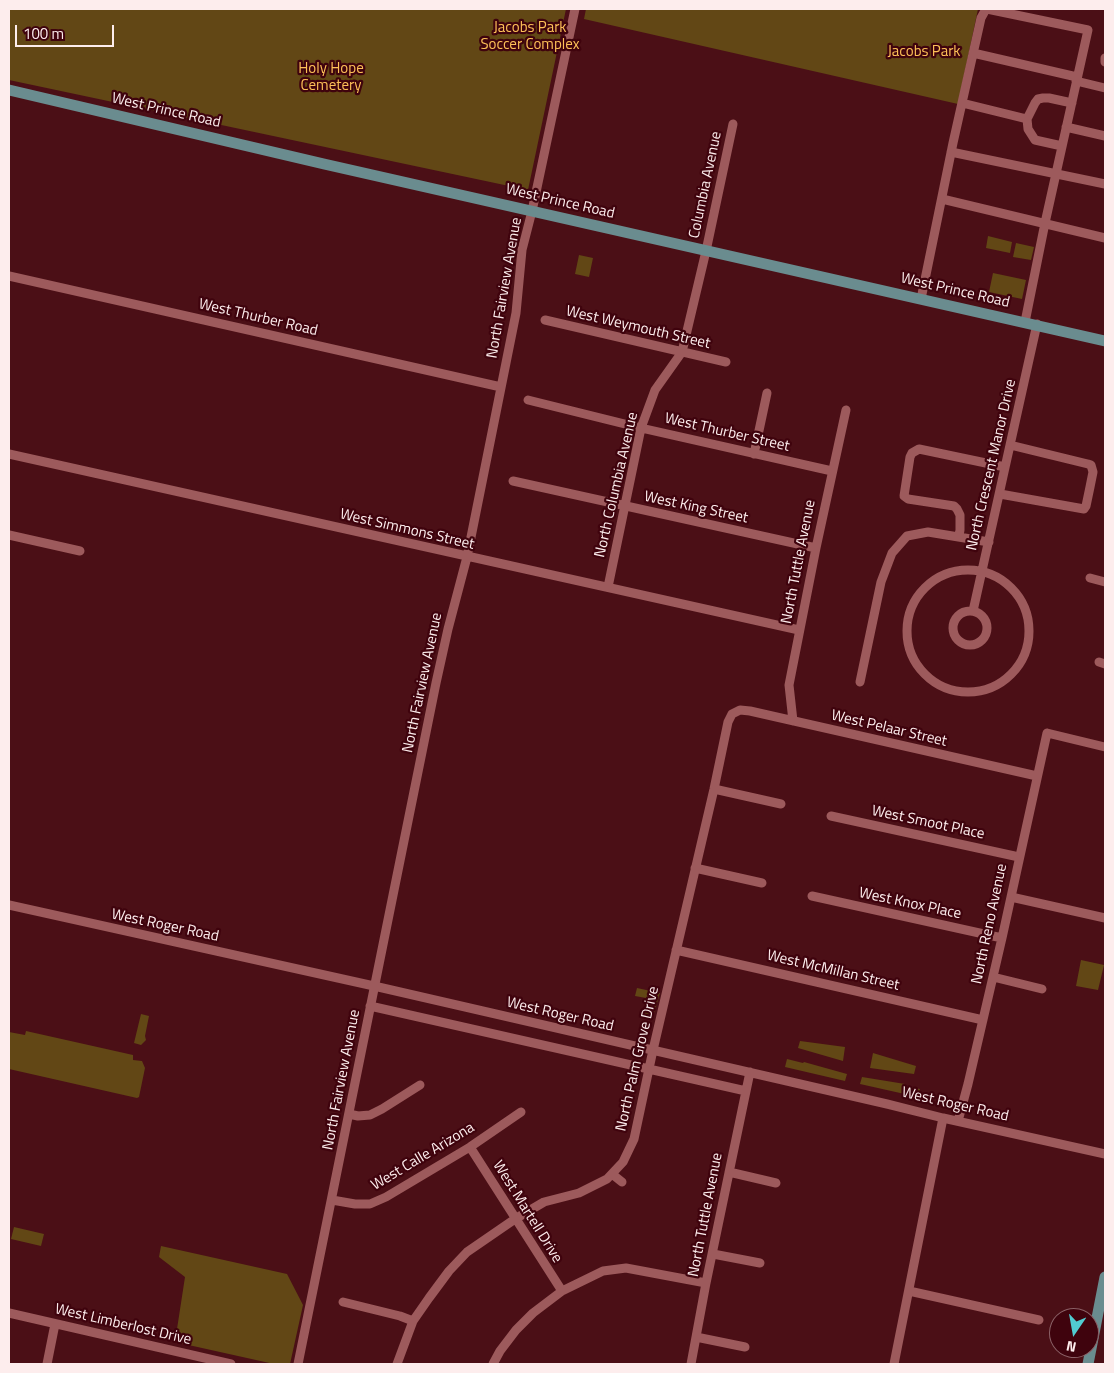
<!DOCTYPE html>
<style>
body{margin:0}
#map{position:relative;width:1114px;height:1373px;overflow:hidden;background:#4b0f16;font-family:"Titillium Web",sans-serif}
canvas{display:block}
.frame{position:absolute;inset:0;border:10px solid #fdeded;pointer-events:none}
.north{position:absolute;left:1049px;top:1308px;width:50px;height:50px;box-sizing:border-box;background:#3f030d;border:1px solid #8b6167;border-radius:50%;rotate:192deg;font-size:14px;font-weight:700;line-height:20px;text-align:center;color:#fdeded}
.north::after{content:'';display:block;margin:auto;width:18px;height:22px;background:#51ccd1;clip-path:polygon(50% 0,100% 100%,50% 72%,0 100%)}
.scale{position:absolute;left:15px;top:25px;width:99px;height:22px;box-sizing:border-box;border:2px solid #fdeded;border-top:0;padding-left:6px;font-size:15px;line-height:18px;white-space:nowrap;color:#fdeded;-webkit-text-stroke:4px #3f030d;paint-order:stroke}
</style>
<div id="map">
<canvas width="1114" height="1373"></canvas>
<div class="frame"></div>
<div class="north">N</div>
<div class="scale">100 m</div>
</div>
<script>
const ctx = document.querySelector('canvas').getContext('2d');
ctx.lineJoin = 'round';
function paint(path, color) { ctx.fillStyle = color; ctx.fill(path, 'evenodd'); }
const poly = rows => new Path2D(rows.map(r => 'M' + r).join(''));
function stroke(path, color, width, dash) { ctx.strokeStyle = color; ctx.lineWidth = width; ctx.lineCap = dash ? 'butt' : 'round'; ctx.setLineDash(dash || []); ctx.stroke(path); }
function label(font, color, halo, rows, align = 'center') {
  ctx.font = font + ' "Titillium Web",sans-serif'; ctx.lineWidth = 4.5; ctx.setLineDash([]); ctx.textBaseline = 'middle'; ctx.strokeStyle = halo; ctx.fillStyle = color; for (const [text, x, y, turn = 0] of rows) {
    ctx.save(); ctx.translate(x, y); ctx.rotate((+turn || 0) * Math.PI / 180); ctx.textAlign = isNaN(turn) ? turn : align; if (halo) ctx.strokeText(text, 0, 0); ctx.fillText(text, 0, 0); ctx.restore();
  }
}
paint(poly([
 [9,9,566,9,528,190,9,80],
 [586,9,978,9,958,104,584,19],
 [988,236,1012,242,1010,253,986,248],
 [1016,243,1034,247,1031,260,1013,257],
 [579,255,593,258,589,277,575,274],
 [993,273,1026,280,1022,299,989,292],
 [1081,960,1104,965,1098,990,1076,986],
 [637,988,660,993,653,1016,643,1014,646,998,635,996],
 [141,1014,149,1016,145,1036,146,1040,141,1045,134,1043],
 [26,1031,133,1055,133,1060,142,1061,145,1068,139,1097,137,1098,9,1069,9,1032,25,1035],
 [800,1041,845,1047,843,1061,798,1048],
 [873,1053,916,1066,914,1074,870,1068],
 [787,1059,803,1063,804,1062,847,1074,845,1081,785,1067],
 [862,1077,905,1084,905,1086,920,1089,918,1097,860,1084],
 [14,1227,44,1234,41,1246,11,1239],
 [161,1246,287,1274,303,1305,290,1364,274,1364,175,1342,185,1277,159,1257]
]), '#624715');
stroke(poly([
 [987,9,1088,30,1045,223,1025,322],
 [973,53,1077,77],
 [1105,58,1105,62],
 [1076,81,1105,88],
 [962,103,1027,119],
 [1066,127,1105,136],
 [1062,146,1035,140,1028,129,1027,119,1035,103,1038,99,1043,98,1049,98,1072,103],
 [951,152,1105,184],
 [942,199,1105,238],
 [9,276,501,387],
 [921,299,953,143,979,27,981,18,986,9],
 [545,320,726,362],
 [528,400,641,428,832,471],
 [9,454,799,630],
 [754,454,767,393],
 [513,481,816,548],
 [1000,494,1084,509,1086,506,1090,487,1093,472,1091,465,1088,464,1010,445],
 [9,535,80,551],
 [959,536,960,530,960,515,957,509,954,506,908,499,904,496,910,457,912,453,919,449,1005,467],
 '907 631a61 61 0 1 1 122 0a61 61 0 1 1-122 0Z',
 [1090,578,1105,582],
 [608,587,641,428,655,390,682,352,706,251,733,124],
 [973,611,1037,324],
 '953 628a17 17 0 1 1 34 0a17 17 0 1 1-34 0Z',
 [1099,662,1105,664],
 [860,682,881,582,892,553,907,536,928,532,989,542],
 [793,721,789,685,816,548,846,410],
 [714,789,781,804],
 [831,816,1019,857],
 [695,868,762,883],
 [812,896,1002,938],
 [1011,897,1105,918],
 [9,905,374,986,887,1104,943,1118,1105,1154],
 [676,950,983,1020],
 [993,977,1042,989],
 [370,1006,746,1091],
 [349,1114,358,1116,370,1115,382,1109,420,1085],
 [958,1121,968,1084,1002,938,1047,733,1105,747],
 [470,1147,562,1291],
 [729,1172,776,1183],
 [612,1174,622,1182],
 [332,1200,355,1204,370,1204,386,1197,470,1147,521,1112],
 [713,1254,760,1263],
 [909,1291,1039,1320],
 [343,1302,400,1316,413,1321],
 [9,1313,231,1364],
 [696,1337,745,1347],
 [47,1364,55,1324],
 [298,1364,436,683,448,629,467,557,516,313,522,250,532,211,575,9],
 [397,1364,413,1321,429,1298,449,1271,467,1252,515,1219,544,1202,579,1193,607,1179,623,1162,634,1139,653,1050,714,789,728,722,732,714,740,710,750,711,1037,776],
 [493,1364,500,1351,516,1330,533,1313,562,1291,603,1271,626,1268,706,1283],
 [691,1364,706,1283,750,1072],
 [894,1364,943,1118]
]), '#9d5a5c', 9);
stroke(poly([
 [9,90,324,164,1105,341],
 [1088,1364,1105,1277]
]), '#6a8c8f', 11);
label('15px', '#fdc158', '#3f030d', [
 ["Jacobs Park",530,28],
 ["Soccer Complex",530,45],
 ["Jacobs Park",924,52],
 ["Holy Hope",331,69],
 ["Cemetery",331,86]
]);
label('15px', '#fdeded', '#3f030d', [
 ["West Prince Road",166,111,13],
 ["Columbia Avenue",706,185,-78],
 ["West Prince Road",560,202,13],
 ["North Fairview Avenue",505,288,-80],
 ["West Prince Road",955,291,13],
 ["West Thurber Road",258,318,13],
 ["West Weymouth Street",638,328,13],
 ["West Thurber Street",727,433,13],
 ["North Crescent Manor Drive",992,465,-77],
 ["North Columbia Avenue",617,485,-77],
 ["West King Street",696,508,12],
 ["West Simmons Street",407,530,13],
 ["North Tuttle Avenue",799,562,-79],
 ["North Fairview Avenue",423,683,-78],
 ["West Pelaar Street",889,729,13],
 ["West Smoot Place",928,823,12],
 ["West Knox Place",910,904,12],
 ["North Reno Avenue",990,924,-78],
 ["West Roger Road",165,926,12],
 ["West McMillan Street",833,971,13],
 ["West Roger Road",560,1015,13],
 ["North Palm Grove Drive",638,1059,-77],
 ["North Fairview Avenue",342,1080,-79],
 ["West Roger Road",955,1105,13],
 ["West Calle Arizona",423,1157,-31],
 ["West Martell Drive",527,1212,58],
 ["North Tuttle Avenue",706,1215,-79],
 ["West Limberlost Drive",123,1325,13]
]);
</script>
